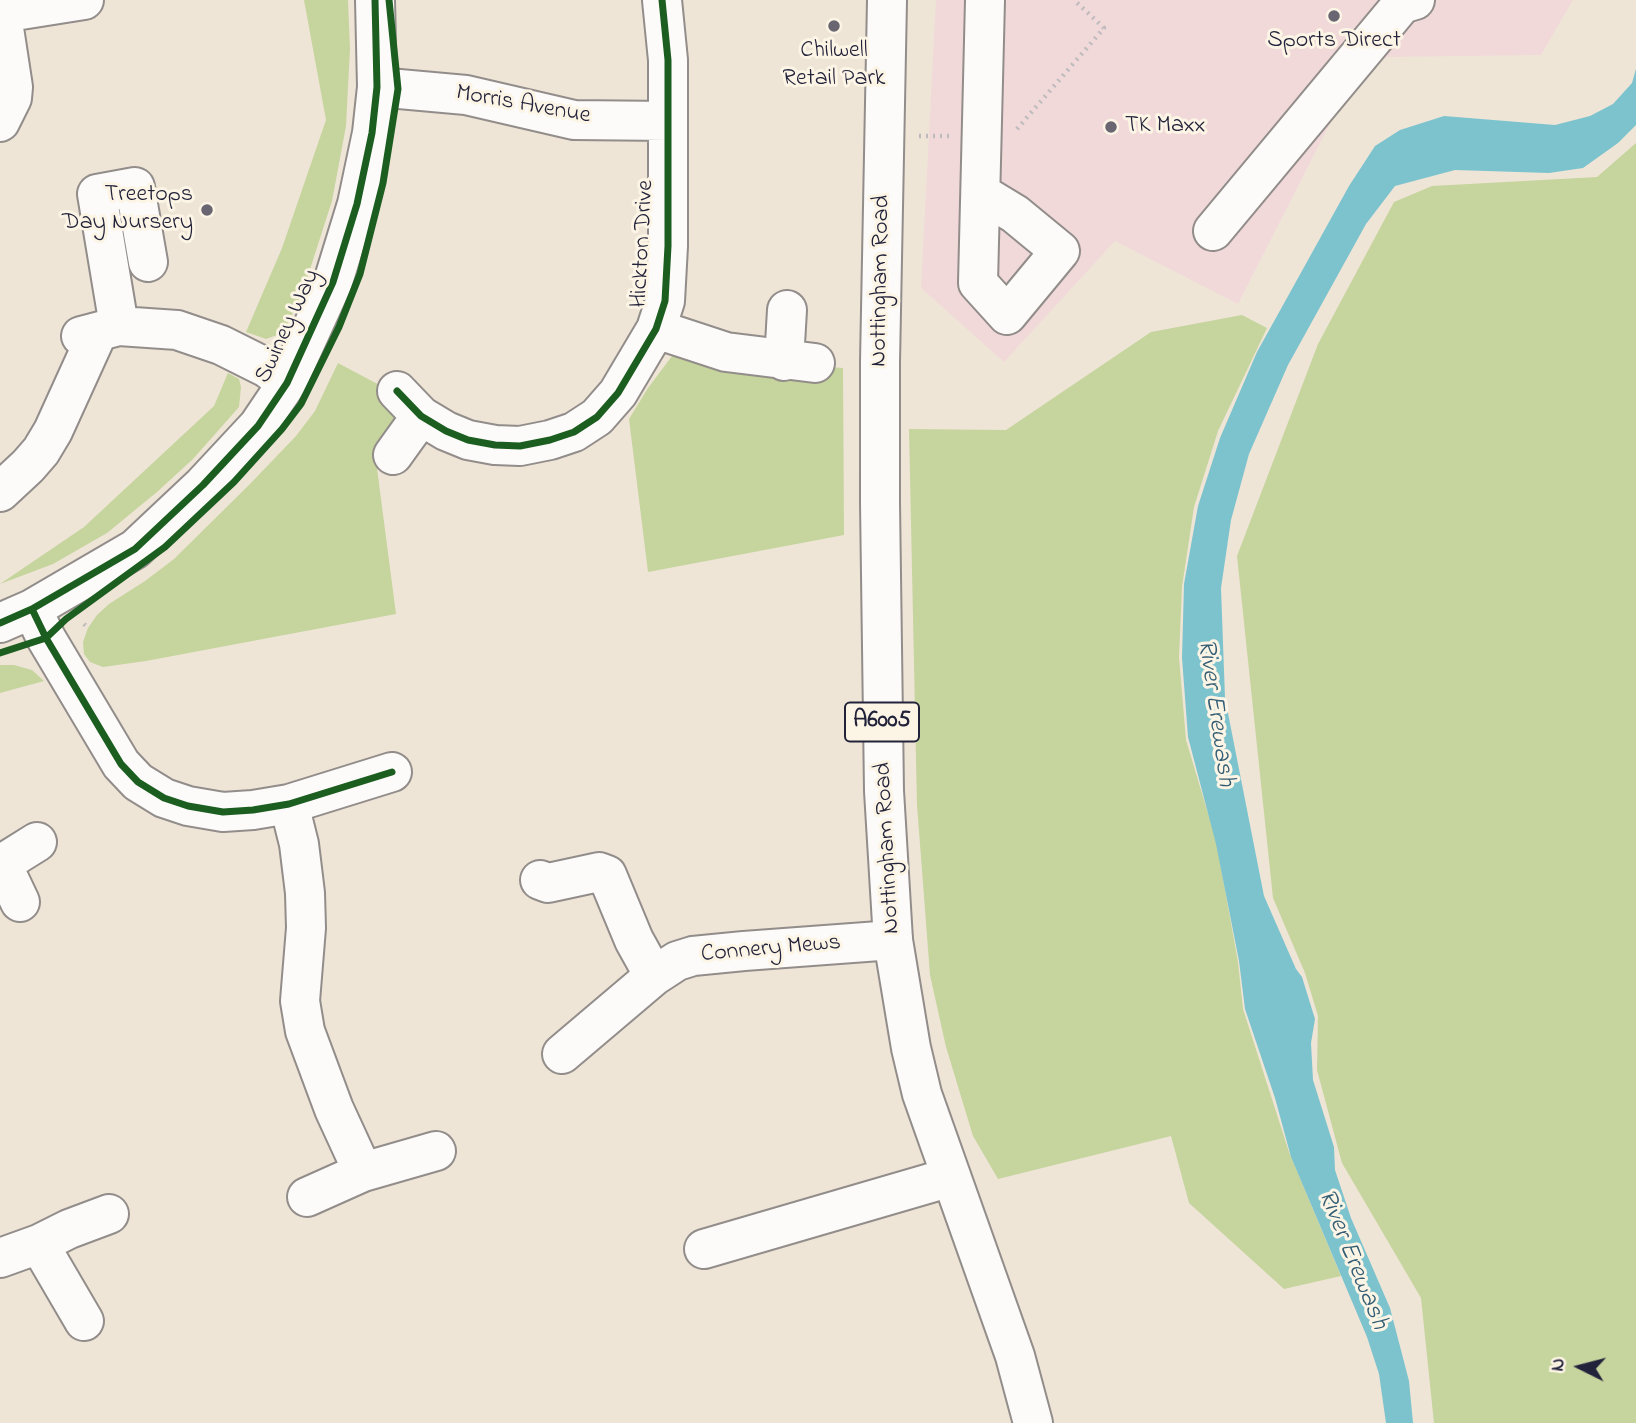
<!DOCTYPE html>
<style>
body{margin:0}
#map{position:relative;width:1636px;height:1423px;overflow:hidden;background:#eee5d7;font-family:"Indie Flower",sans-serif}
canvas{display:block}
.north{position:absolute;left:1545px;top:1332px;width:70px;height:70px;-webkit-text-stroke:5px #fcf5e5;paint-order:stroke;rotate:276deg;font-size:19px;font-weight:700;line-height:28px;text-align:center;color:#22223b}
.north::after{content:'';display:block;margin:auto;width:24px;height:32px;background:#22223b;clip-path:polygon(50% 0,100% 100%,50% 72%,0 100%)}
</style>
<div id="map">
<canvas width="1636" height="1423"></canvas>
<div class="north">N</div>
</div>
<script>
const ctx = document.querySelector('canvas').getContext('2d');
ctx.lineJoin = 'round';
function paint(path, color) { ctx.fillStyle = color; ctx.fill(path, 'evenodd'); }
const poly = rows => new Path2D(rows.map(r => 'M' + r).join(''));
function stroke(path, color, width, dash) { ctx.strokeStyle = color; ctx.lineWidth = width; ctx.lineCap = dash ? 'butt' : 'round'; ctx.setLineDash(dash || []); ctx.stroke(path); }
function label(font, color, halo, rows, align = 'center') {
  ctx.font = font + ' "Indie Flower",sans-serif'; ctx.lineWidth = 6; ctx.setLineDash([]); ctx.textBaseline = 'middle'; ctx.strokeStyle = halo; ctx.fillStyle = color; for (const [text, x, y, turn = 0] of rows) {
    ctx.save(); ctx.translate(x, y); ctx.rotate((+turn || 0) * Math.PI / 180); ctx.textAlign = isNaN(turn) ? turn : align; if (halo) ctx.strokeText(text, 0, 0); ctx.fillText(text, 0, 0); ctx.restore();
  }
}
paint(poly([
 [936,0,1573,0,1541,55,1387,57,1347,90,1238,304,1115,241,1004,362,921,288]
]), '#f1d9da');
paint(poly([
 [304,0,348,0,350,49,346,126,332,201,302,294,287,325,277,335,266,339,246,332,282,248,326,120],
 [1636,143,1636,1423,1434,1423,1421,1298,1342,1163,1317,1070,1318,1016,1305,973,1273,898,1237,556,1318,344,1394,202,1432,186,1597,177],
 [1242,315,1267,328,1218,431,1194,507,1182,587,1179,657,1186,740,1216,840,1238,962,1243,1009,1289,1152,1341,1276,1284,1289,1189,1203,1171,1136,998,1179,973,1136,946,1047,930,975,917,805,909,429,1006,430,1151,332],
 [672,356,843,368,844,535,648,572,629,419,648,388],
 [338,363,385,388,396,409,395,427,375,453,396,614,146,661,103,667,90,662,84,654,83,642,88,628,97,615,109,604,145,581,174,559,250,484,296,436,315,411],
 [228,373,239,379,241,387,239,407,193,459,157,492,107,533,53,564,0,584,84,527,214,406],
 [0,665,14,665,32,670,44,681,0,693]
]), '#c6d49d');
paint(poly([
 [1636,69,1636,125,1618,143,1583,168,1549,173,1455,170,1395,186,1366,224,1288,365,1249,454,1231,520,1221,588,1225,698,1264,896,1296,969,1302,977,1315,1019,1311,1043,1313,1080,1334,1147,1335,1170,1351,1218,1390,1308,1409,1381,1413,1423,1386,1423,1379,1374,1367,1337,1291,1157,1275,1098,1245,1009,1239,961,1216,844,1188,737,1182,658,1184,584,1198,506,1220,438,1257,352,1349,186,1375,146,1400,130,1444,116,1555,125,1590,116,1613,104,1632,83]
]), '#7dc3ce');
const minor = poly([
 [0,2,13,87,12,98,0,122],
 [2,13,84,0],
 [377,87,466,95,574,120,668,121],
 [982,194,1015,214,1060,251,1007,315,978,283,985,0],
 [1213,231,1402,4,1415,0],
 [119,326,97,194,135,187,148,262],
 [656,329,726,352,815,363],
 [81,336,119,326,177,330,221,345,267,368,287,383],
 [784,361,787,310],
 [397,391,421,416,446,431,468,440,495,445,520,446,550,440,574,432,597,417,618,393,656,329,665,301,668,246,668,60,662,0],
 [393,455,421,416],
 [0,492,28,466,41,451,53,431,98,332],
 [32,609,46,638,121,764,138,782,164,798,188,806,223,812,253,810,289,804,392,772],
 [0,623,32,609,135,549,203,485,258,426,287,383,333,282,357,204,372,133,377,87,375,0],
 [289,804,299,844,305,893,306,928,300,1001,305,1031,334,1109,363,1172],
 [2,864,20,902],
 [0,865,37,842],
 [540,880,548,883,599,872,607,875,634,940,654,976],
 [562,1054,654,976,677,961,693,956,744,951,893,940],
 [307,1197,363,1172,436,1151],
 [39,1244,84,1321],
 [704,1249,951,1177],
 [0,1258,39,1244,69,1229,109,1214]
]);
const major = poly([
 [887,0,880,362,880,503,884,791,893,940,911,1048,922,1094,1015,1356,1033,1423]
]);
stroke(minor, '#928d8a', 42);
stroke(major, '#928d8a', 42);
stroke(poly([
 [1017,129,1104,28,1074,0],
 [919,136,949,136],
 [84,624,88,628]
]), '#bebbbc', 4.5, [2, 5]);
stroke(minor, '#fcfbf9', 38);
stroke(major, '#fcfbf9', 38);
stroke(poly([
 [397,391,421,416,446,431,468,440,495,445,520,446,550,440,574,432,597,417,618,393,656,329,665,301,668,246,668,60,662,0],
 [32,609,46,638,121,764,138,782,164,798,188,806,223,812,253,810,289,804,392,772],
 [0,623,32,609,135,549,203,485,258,426,287,383,333,282,357,204,372,133,377,87,375,0],
 [0,653,46,638,66,619,165,547,234,482,282,429,301,404,339,327,360,274,383,183,398,89,389,0]
]), '#1b5e20', 7);
for (const [x, y, r, color] of [
 [1334,16,7,"#696672"],
 [834,26,7,"#696672"],
 [1111,127,7,"#696672"],
 [207,210,7,"#696672"]
]) { const dot = new Path2D(); dot.arc(x, y, r, 0, 2 * Math.PI); ctx.fillStyle = color; ctx.fill(dot); stroke(dot, '#fcf5e5', 2.5); }
for (const [x, y, w] of [
 [882,722,74]
]) { const box = new Path2D(); box.roundRect(x - w / 2, y - 19.5, w, 39, 5); ctx.fillStyle = '#fcf5e5'; ctx.fill(box); stroke(box, '#22223b', 2); }
label('bold 23px', '#22223b', null, [
 ["A6005",882,722]
]);
label('24px', '#22223b', '#fcf5e5', [
 ["Sports Direct",1334,42],
 ["Chilwell",834,52],
 ["Retail Park",834,80],
 ["TK Maxx",1125,127,"left"],
 ["Treetops",193,196,"right"],
 ["Day Nursery",193,224,"right"]
]);
label('24px', '#22223b', '#fcf5e5', [
 ["Morris Avenue",523,106,10],
 ["Hickton Drive",644,244,-87],
 ["Nottingham Road",882,281,-89],
 ["Swiney Way",289,327,-65],
 ["Nottingham Road",889,848,-93],
 ["Connery Mews",771,950,-5]
]);
label('italic 26px', '#335d74', '#fcf5e5', [
 ["River Erewash",1214,713,82],
 ["River Erewash",1351,1260,68]
]);
</script>
